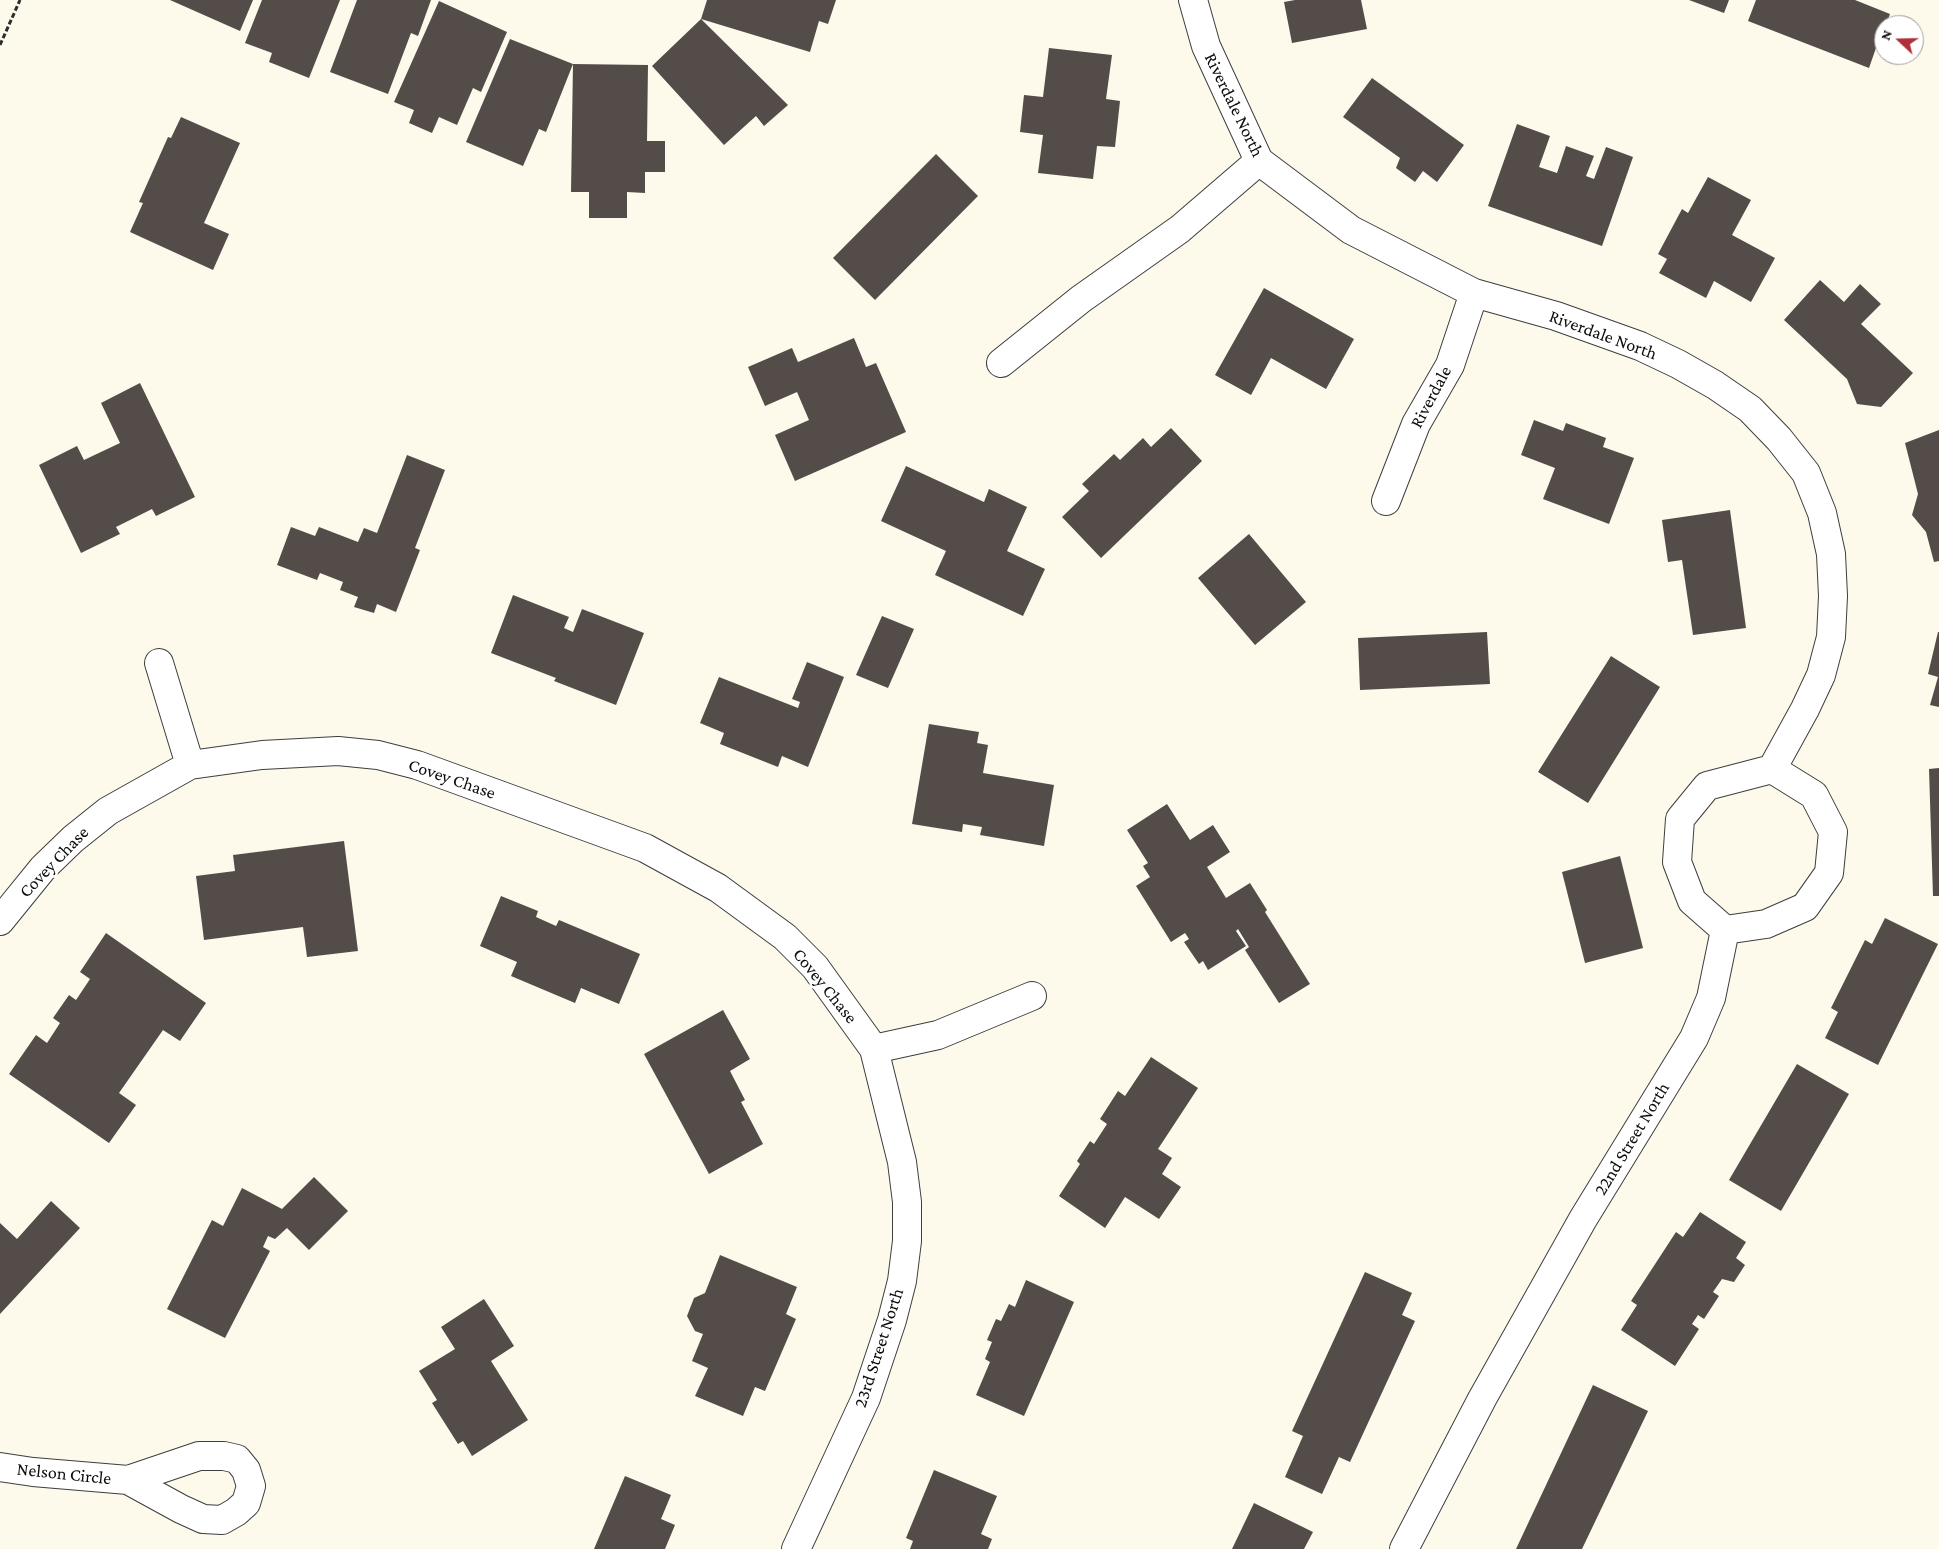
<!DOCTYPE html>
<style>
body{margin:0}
#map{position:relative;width:1939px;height:1549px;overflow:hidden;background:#fdf9eb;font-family:"Crimson Pro",serif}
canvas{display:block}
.north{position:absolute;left:1874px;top:15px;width:50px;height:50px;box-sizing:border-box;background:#fff;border:1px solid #9d9d9d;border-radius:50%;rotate:291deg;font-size:14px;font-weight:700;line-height:20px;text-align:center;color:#0b0b0b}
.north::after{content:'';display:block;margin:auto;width:18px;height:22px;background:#af303c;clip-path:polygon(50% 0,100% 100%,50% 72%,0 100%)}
</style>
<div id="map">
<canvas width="1939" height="1549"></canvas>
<div class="north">N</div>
</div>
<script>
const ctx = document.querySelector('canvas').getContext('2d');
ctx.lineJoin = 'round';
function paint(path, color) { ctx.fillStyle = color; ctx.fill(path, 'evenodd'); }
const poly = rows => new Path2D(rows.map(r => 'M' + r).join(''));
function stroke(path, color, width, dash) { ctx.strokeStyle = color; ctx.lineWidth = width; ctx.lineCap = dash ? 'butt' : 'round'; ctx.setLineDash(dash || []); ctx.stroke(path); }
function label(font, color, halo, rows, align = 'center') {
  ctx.font = font + ' "Crimson Pro",serif'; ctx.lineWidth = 5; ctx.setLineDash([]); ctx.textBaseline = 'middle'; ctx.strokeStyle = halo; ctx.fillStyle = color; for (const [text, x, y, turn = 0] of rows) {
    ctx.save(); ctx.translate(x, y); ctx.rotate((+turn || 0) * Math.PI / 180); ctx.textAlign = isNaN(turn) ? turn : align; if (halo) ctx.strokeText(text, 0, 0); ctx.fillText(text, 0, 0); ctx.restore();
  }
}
paint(poly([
 [170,0,253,0,240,31],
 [262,0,340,0,309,78,269,62,272,53,245,43],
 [357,0,431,0,418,36,411,33,388,94,330,72],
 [707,0,836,0,828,24,819,21,810,52,701,19],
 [1295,0,1361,0,1367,29,1292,43,1284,2],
 [1689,0,1729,0,1724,13],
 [1756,0,1855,0,1890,14,1886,25,1884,25,1869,68,1748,21],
 [439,1,507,32,481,92,473,88,457,125,439,117,432,133,409,123,414,110,394,102],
 [701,19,788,105,764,126,756,116,724,145,652,66],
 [510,39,573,64,648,65,647,141,665,141,665,172,645,172,645,193,627,192,627,218,589,218,589,192,571,192,573,64,546,132,539,129,523,166,466,142],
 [1049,48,1112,55,1106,99,1120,101,1115,147,1097,146,1093,179,1038,173,1043,135,1020,132,1024,95,1043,97],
 [1372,78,1464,145,1437,182,1423,171,1415,182,1396,168,1400,158,1343,117],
 [181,117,240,143,204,223,229,234,213,270,130,232,143,203,139,202,168,137,171,138],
 [1517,124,1550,136,1539,167,1557,173,1566,146,1594,156,1586,176,1594,179,1606,147,1633,157,1602,246,1488,206],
 [936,154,978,196,875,300,833,258],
 [1708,177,1751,200,1732,235,1775,258,1751,302,1714,281,1706,298,1659,273,1667,259,1658,254,1682,209,1688,213],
 [1820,280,1844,302,1860,284,1881,304,1861,324,1913,373,1881,407,1857,404,1847,379,1784,320],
 [1264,288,1354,339,1326,389,1271,358,1251,395,1215,375],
 [854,338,866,367,876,363,906,432,795,481,775,435,809,420,797,392,765,406,748,367,792,348,798,362],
 [140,383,195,497,156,516,152,509,116,527,120,534,81,553,39,465,77,446,84,460,120,443,101,403],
 [1534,420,1563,431,1566,423,1606,438,1603,447,1634,458,1609,524,1543,499,1555,468,1521,455],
 [1171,428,1202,461,1101,558,1062,517,1089,491,1082,484,1114,454,1120,460,1143,438,1151,447],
 [1939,430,1939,561,1934,562,1926,532,1912,515,1918,494,1905,443],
 [407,455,445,470,415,548,420,550,396,612,377,604,374,613,354,607,358,597,340,590,343,582,320,573,317,580,277,565,291,527,315,536,319,527,358,542,364,528,377,533],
 [906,466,984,502,989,489,1027,507,1007,551,1045,569,1023,616,935,575,946,551,881,521],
 [1730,510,1746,628,1693,635,1682,560,1668,562,1662,520],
 [1249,534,1306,602,1255,645,1198,578],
 [513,595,569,617,564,628,573,632,582,609,644,633,616,705,554,681,556,678,491,653],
 [882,616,914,629,888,688,856,675],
 [1487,632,1490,684,1360,690,1358,638],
 [1938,632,1939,632,1939,707,1930,705,1938,677,1928,674],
 [1611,656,1660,687,1588,803,1538,772],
 [807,662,844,677,808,767,782,756,778,767,720,744,724,733,700,723,719,677,798,708,800,702,792,699],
 [929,724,979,732,977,743,988,745,983,773,1054,785,1044,846,980,835,982,827,963,824,962,832,912,824],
 [1939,768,1939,896,1933,896,1929,769],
 [1167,804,1190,840,1213,825,1230,852,1207,867,1226,898,1250,883,1267,910,1265,912,1310,984,1279,1003,1245,950,1249,947,1238,929,1236,931,1246,946,1208,970,1203,961,1199,964,1184,942,1189,939,1185,933,1171,942,1136,886,1150,877,1143,866,1148,863,1127,830],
 [344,841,358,951,307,957,303,927,204,940,196,876,235,871,233,855],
 [1620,856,1643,948,1585,963,1562,872],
 [501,896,538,911,536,917,556,926,559,920,640,954,619,1004,581,988,575,1003,511,976,517,962,480,946],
 [1885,918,1938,944,1878,1065,1825,1038,1838,1012,1831,1008,1865,940,1872,944],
 [106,933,206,1003,180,1041,163,1030,119,1093,136,1105,109,1143,9,1074,36,1035,47,1043,60,1023,53,1018,69,995,76,1000,90,979,80,972],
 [723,1010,750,1059,730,1071,745,1100,741,1102,763,1144,709,1174,644,1054],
 [1151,1057,1198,1088,1158,1149,1172,1158,1162,1174,1181,1187,1159,1219,1125,1197,1105,1228,1059,1196,1080,1164,1077,1161,1090,1141,1094,1144,1107,1124,1100,1119,1118,1091,1125,1096],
 [1797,1064,1849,1094,1781,1211,1729,1180],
 [314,1177,348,1211,309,1250,287,1228,275,1239,268,1236,263,1247,270,1251,225,1338,167,1309,212,1220,223,1226,242,1188,282,1209],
 [51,1201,80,1228,0,1314,0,1223,17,1239],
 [1700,1212,1746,1242,1736,1258,1745,1265,1734,1282,1722,1279,1713,1292,1719,1296,1704,1319,1698,1315,1692,1324,1699,1329,1675,1366,1621,1330,1637,1305,1631,1301,1676,1232,1683,1237],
 [720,1255,797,1287,786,1314,796,1319,765,1391,755,1387,743,1416,695,1396,708,1368,692,1361,703,1334,695,1331,687,1316,694,1298,705,1293],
 [1365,1272,1412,1293,1402,1315,1415,1321,1350,1462,1339,1457,1322,1494,1285,1477,1303,1436,1292,1431],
 [1026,1280,1074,1302,1024,1416,976,1395,990,1362,985,1359,992,1342,987,1340,996,1319,1001,1321,1009,1304,1015,1307],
 [484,1299,514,1346,491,1361,528,1420,472,1456,463,1441,458,1444,432,1403,437,1400,419,1371,455,1349,441,1327],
 [1593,1385,1648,1411,1582,1549,1516,1549],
 [934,1470,997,1496,981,1534,992,1539,988,1549,910,1549,913,1541,906,1538],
 [625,1476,671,1495,661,1519,675,1525,665,1549,594,1549],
 [1254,1503,1313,1532,1304,1549,1232,1549]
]), '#534c49');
const street = poly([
 [1193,0,1206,46,1259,161,1351,230,1474,293,1556,316,1640,346,1678,364,1715,385,1750,409,1779,439,1806,473,1822,513,1831,554,1833,596,1831,637,1821,675,1805,709,1772,769],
 [1001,363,1081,299,1180,229,1259,161],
 [1386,501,1416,424,1450,365,1474,293],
 [159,663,190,765],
 [0,921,43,868,73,839,108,811,190,765,262,755,338,751,378,755,417,765,645,848,718,888,785,937,815,967,874,1049,902,1162,907,1202,907,1241,902,1281,892,1320,866,1398,796,1549],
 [1725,930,1766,924,1805,907,1829,873,1833,832,1814,795,1772,769],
 [874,1049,938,1035,1032,996],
 [199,1456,224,1456,237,1459,246,1470,251,1486,246,1503,236,1512,222,1520,203,1519,181,1509,128,1480,199,1456],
 [0,1467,33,1472,128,1480],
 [1404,1549,1482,1399,1583,1219,1694,1038,1711,998,1725,930,1692,901,1677,862,1680,819,1707,786,1772,769]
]);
stroke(street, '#3e3e3e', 30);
stroke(poly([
 [0,45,20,0]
]), '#2d2d2d', 3, [5, 2.5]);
stroke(street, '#fff', 28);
label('18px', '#0b0b0b', '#fff', [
 ["Riverdale North",1234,105,64],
 ["Riverdale North",1603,335,20],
 ["Riverdale",1431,397,-62],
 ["Covey Chase",452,779,19],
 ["Covey Chase",54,862,-46],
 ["Covey Chase",825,986,51],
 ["22nd Street North",1632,1139,-59],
 ["23rd Street North",879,1348,-72],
 ["Nelson Circle",64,1474,6]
]);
</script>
